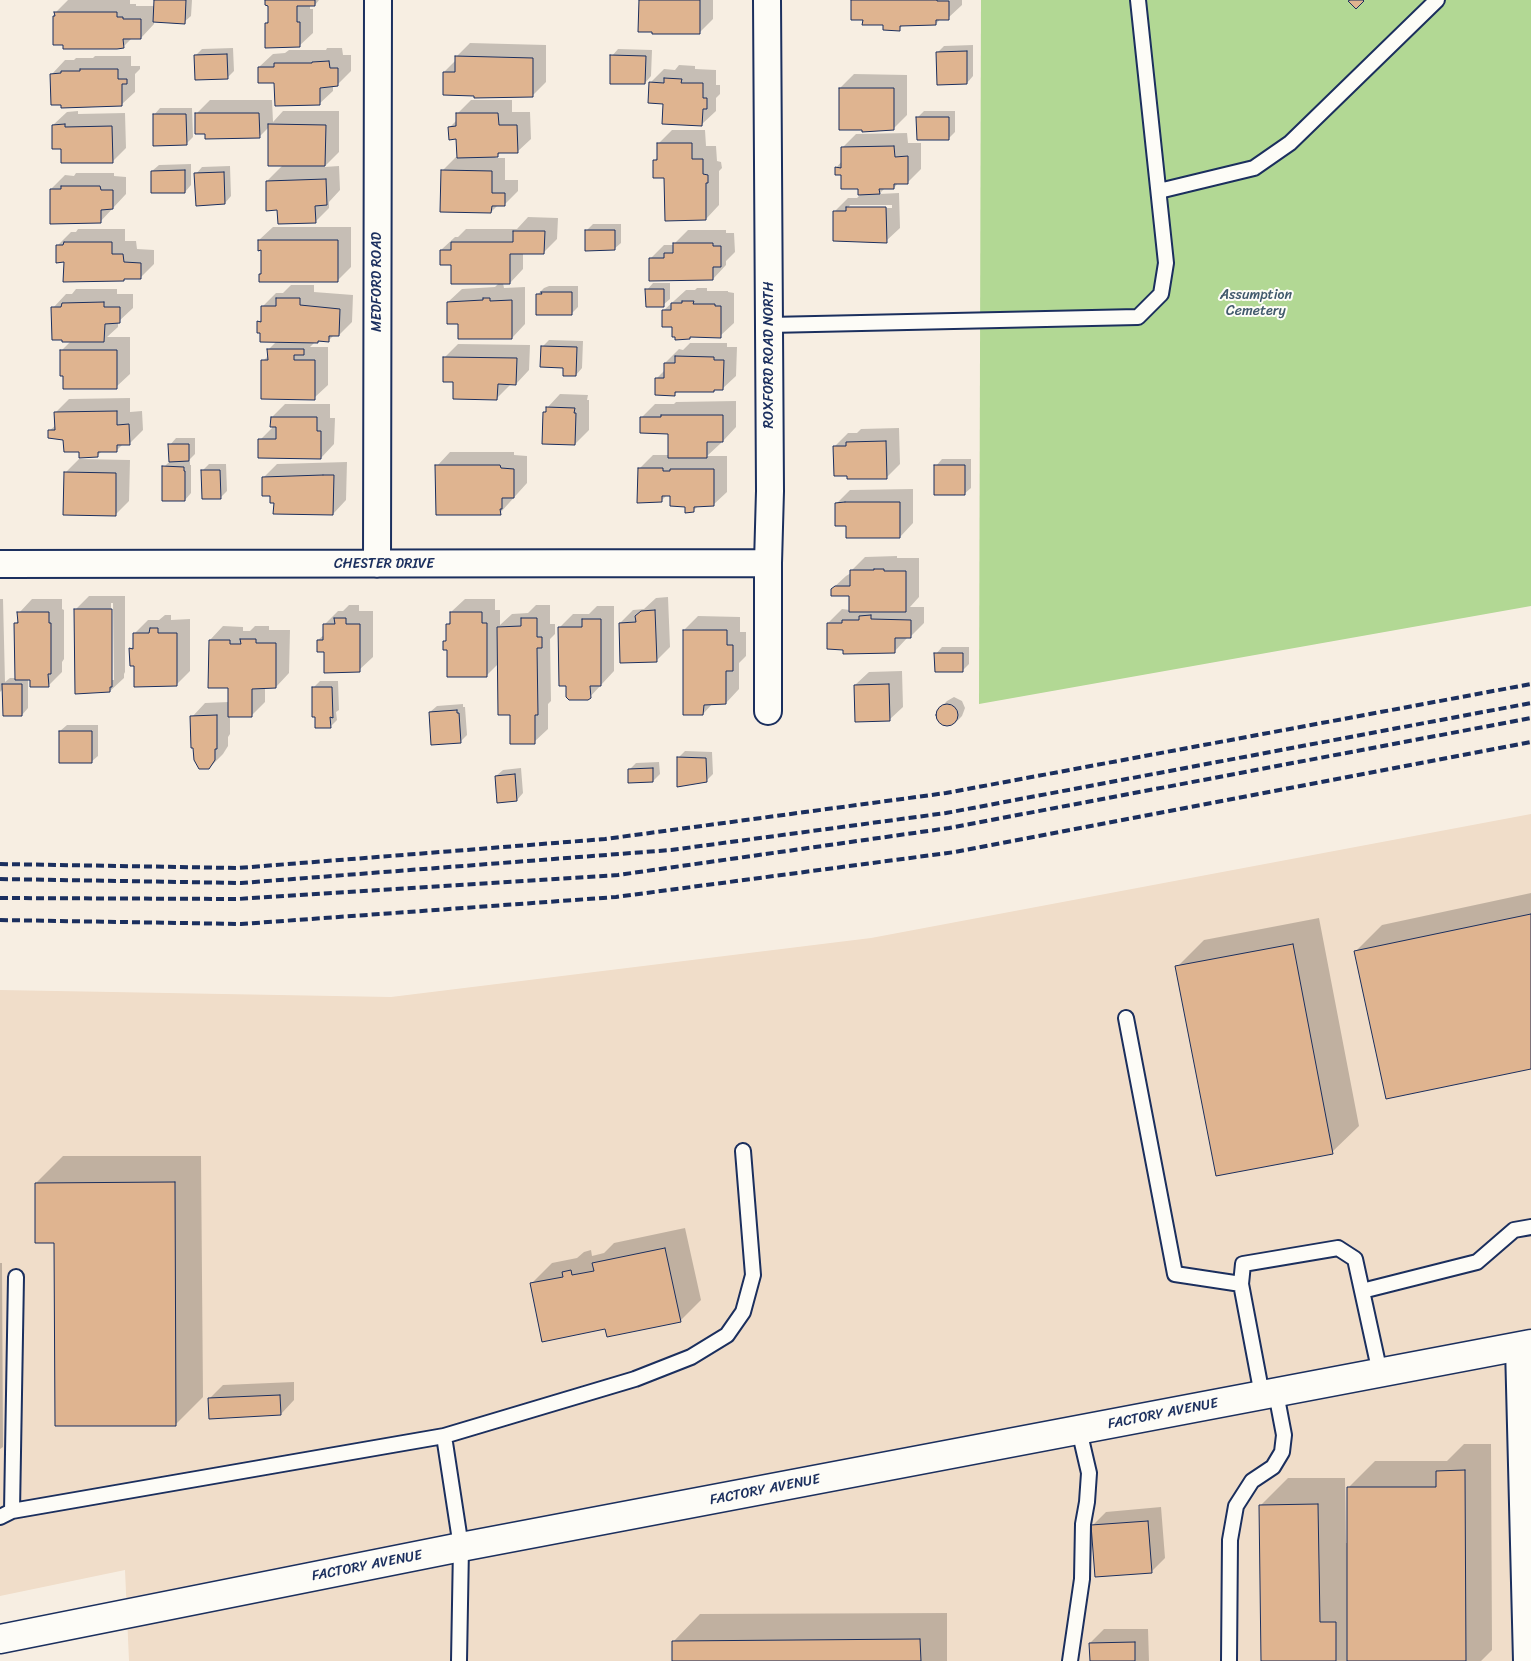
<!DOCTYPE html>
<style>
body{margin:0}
canvas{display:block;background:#f7eee2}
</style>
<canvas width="1531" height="1661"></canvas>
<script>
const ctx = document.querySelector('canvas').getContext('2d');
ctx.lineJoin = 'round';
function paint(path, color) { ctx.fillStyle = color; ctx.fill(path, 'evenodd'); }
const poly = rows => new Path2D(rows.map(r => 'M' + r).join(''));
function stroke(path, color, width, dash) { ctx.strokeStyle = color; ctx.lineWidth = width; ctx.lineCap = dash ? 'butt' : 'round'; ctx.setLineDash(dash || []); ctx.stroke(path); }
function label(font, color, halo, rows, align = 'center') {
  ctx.font = font + ' Sriracha,sans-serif'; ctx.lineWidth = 4; ctx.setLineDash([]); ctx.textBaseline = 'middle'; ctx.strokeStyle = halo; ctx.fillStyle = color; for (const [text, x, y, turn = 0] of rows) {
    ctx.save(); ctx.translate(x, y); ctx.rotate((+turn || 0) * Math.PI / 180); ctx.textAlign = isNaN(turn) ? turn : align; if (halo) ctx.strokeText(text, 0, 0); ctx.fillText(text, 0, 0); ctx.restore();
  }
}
paint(poly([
 [1531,814,1531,1661,129,1661,125,1570,0,1596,0,990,391,997,871,938]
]), '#f0ddc9');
paint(poly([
 [981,0,1531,0,1531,606,979,704]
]), '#b2d894');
paint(poly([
 [68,0,130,0,130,4,136,4,136,6,155,6,155,0,192,0,191,16,184,22,154,21,154,24,141,38,132,38,123,47,54,17,56,12],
 [267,0,319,0,315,5,310,5,310,9,313,9,313,33,299,46,266,23,269,20,269,4],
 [640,0,713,0,713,19,699,33],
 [853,0,962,0,962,5,948,18,941,18,936,24,904,24,899,29,864,19],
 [470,43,546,45,546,82,532,96,444,72,456,60,456,57],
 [973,45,973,76,967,83,938,52,944,46],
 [233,48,234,71,227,78,196,55,202,49],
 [327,48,342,48,343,55,351,55,351,71,337,85,333,85,333,91,319,104,276,82,259,67,273,54,285,53,289,50,326,50],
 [618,49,652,50,651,76,645,83,612,56],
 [95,56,131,56,131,66,140,66,140,69,135,74,135,92,121,105,63,104,52,74,65,60,74,60,76,58,93,58],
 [679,65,695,66,695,69,716,70,716,85,720,85,720,94,716,98,716,111,702,124,664,102,650,83,664,69,675,70],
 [854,74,907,75,907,115,893,129,840,88],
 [210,100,272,100,273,122,283,111,339,111,339,152,324,167,339,166,340,190,329,202,329,208,315,222,279,209,267,181,283,165,269,127,259,137,206,133,196,114],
 [471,100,512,100,512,112,530,112,531,139,517,152,501,152,495,158,505,158,505,180,518,180,518,191,504,205,498,205,491,212,442,171,456,157,458,157,458,138,450,127,458,119,457,114],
 [160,108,192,108,193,137,186,144,154,115],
 [78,111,78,114,125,113,126,148,112,162,63,148,53,125,67,112],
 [924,111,955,111,955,132,948,139,918,117],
 [672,130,705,130,706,146,716,146,717,161,721,162,722,168,719,171,719,205,706,219,665,177,654,161,658,157,658,144],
 [907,133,908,143,921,143,921,169,908,182,898,183,894,188,885,188,879,194,899,193,900,228,886,241,834,212,848,198,857,198,860,195,859,188,836,168,842,161,842,148,856,134],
 [850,205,892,205,892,208,848,208],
 [191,164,191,185,185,192,152,171,159,165],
 [230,166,231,196,225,203,196,174,202,167],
 [76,173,114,173,114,176,126,177,126,194,100,222,51,189,65,175,74,176],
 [528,217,558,218,557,239,544,252,523,252,523,269,510,283,503,283,504,288,525,287,525,324,512,338,459,323,448,302,462,289,495,287,499,283,452,264,441,250,455,237,458,237,466,229,517,229],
 [593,224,621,224,621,243,614,249,586,231],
 [273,227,351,227,351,267,337,281,260,274,262,272,262,249,259,240],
 [78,229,125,229,125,241,136,241,137,249,154,250,154,264,140,278,125,278,123,280,65,261,57,246,71,232,76,232],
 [688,230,726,230,726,233,734,233,735,252,726,261,726,265,713,279,650,259,664,245,673,245],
 [653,283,670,283,670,299,663,305,647,290],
 [291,285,314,285,314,292,353,295,352,322,339,335,334,335,328,341,315,342,310,347,328,347,328,385,314,398,263,361,269,355,269,349,277,341,259,322,262,319,262,307,276,293,283,293],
 [549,286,578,286,578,307,571,314,537,295,544,288],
 [697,288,707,288,707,291,728,291,728,292,734,293,734,323,720,336,691,336,689,338,673,326,664,310,686,290,695,290],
 [76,289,117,289,117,294,133,294,133,308,118,322,118,327,107,337,130,337,130,374,116,387,61,351,71,341,53,308,66,294,72,294],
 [549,340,583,341,582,368,576,375,542,347],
 [690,343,727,343,727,347,737,347,736,376,722,389,716,389,714,391,679,390,674,395,657,378,665,370,665,363,679,349,683,350],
 [458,344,530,345,529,370,516,384,510,385,497,398,454,380,444,358],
 [560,394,588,395,587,400,589,400,589,430,575,444,545,413,547,408],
 [130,398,130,412,142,411,143,430,129,444,123,444,117,450,103,450,97,456,80,450,49,431,56,425,55,413,69,399],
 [736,401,736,427,723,441,721,441,721,443,707,456,727,456,727,492,713,505,699,505,693,511,671,494,668,494,661,501,639,469,653,455,670,455,669,433,641,418,655,404,674,404,676,402],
 [285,404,330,404,330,418,335,418,334,444,321,458,260,440,272,428,272,417],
 [899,428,900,464,887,477,834,447,848,433,857,433,861,429],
 [176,438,195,438,195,454,188,461,190,461,190,465,191,465,191,493,185,500,164,467,170,461,170,445],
 [450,452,514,452,514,455,527,456,527,483,500,513,437,466],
 [79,459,130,460,129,501,115,515,65,473],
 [942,459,971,459,971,488,964,494,936,466],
 [347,462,346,500,333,514,275,502,263,478,277,464],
 [209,464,226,464,227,491,220,498,202,471],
 [913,489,913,523,900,537,847,525,836,504,850,490],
 [897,556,897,558,919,558,919,597,910,607,924,607,924,623,910,637,908,637,894,652,828,623,842,609,850,610,850,595,832,589,846,576,851,573,851,571,865,557],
 [89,596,125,596,125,672,124,674,124,678,110,691,75,610],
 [111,603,113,603,114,680,111,680],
 [668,597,670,647,656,661,620,623,633,610,644,609,656,598],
 [0,599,3,599,5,682,10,678,17,678,16,623,19,620,19,613,32,599,62,599,62,609,64,610,64,659,62,662,62,672,48,686,32,678,28,678,28,708,22,715,4,688,0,692],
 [465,599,495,599,495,610,500,610,500,625,512,614,528,613,536,605,550,605,550,624,555,624,555,634,550,639,551,701,548,704,548,729,534,742,511,714,498,664,486,676,449,649,444,642,448,638,448,624,451,621,451,612],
 [349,605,359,605,359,611,373,611,373,657,359,670,325,651,318,640,325,634,324,625,338,611,343,611],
 [597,606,614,606,614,671,588,699,560,627,573,614,589,614],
 [165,615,171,615,171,620,190,619,190,671,176,685,135,665,131,649,134,645,134,634,148,620,159,620],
 [698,616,740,617,740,632,746,632,746,656,739,663,739,689,726,703,713,703,703,714,684,630],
 [223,626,243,627,243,631,250,631,255,626,269,626,269,630,290,630,289,673,276,687,265,687,265,702,251,716,230,716,230,734,228,737,228,746,223,754,209,768,192,717,205,703,229,702,229,687,210,640],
 [942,647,969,647,969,664,962,671,936,654],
 [902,671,903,707,889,720,855,685,869,672],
 [320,681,338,681,339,710,336,712,337,720,330,727,313,688],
 [954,697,962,701,965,708,962,716,955,723,947,726,940,723,937,716,940,708,947,701],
 [463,704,463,707,465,707,467,735,460,742,430,712,437,706],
 [67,725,98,725,98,756,91,762,60,731],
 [685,751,712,752,713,774,706,781,678,758],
 [659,762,660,774,653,781,629,770,636,763],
 [521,768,523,793,517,800,496,776,503,770],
 [1531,893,1531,1068,1356,951,1382,925],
 [1319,918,1359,1126,1332,1152,1177,967,1204,940],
 [63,1156,201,1156,203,1397,176,1424,56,1242,36,1183],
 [685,1228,701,1300,680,1321,531,1284,552,1263,577,1258,584,1252,591,1250,592,1256,604,1253,614,1243],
 [0,1263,2,1263,3,1447,0,1449],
 [294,1382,294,1400,281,1414,209,1399,223,1385],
 [1464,1444,1491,1444,1492,1650,1481,1661,1262,1661,1261,1505,1288,1478,1345,1478,1346,1543,1348,1543,1348,1488,1375,1461,1447,1461],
 [1161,1507,1165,1558,1151,1572,1092,1526,1106,1512],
 [947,1613,947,1661,674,1661,674,1641,700,1614],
 [1104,1629,1148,1629,1149,1661,1091,1661,1090,1643]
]), '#0003');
const building = poly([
 [154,0,186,0,185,24,153,22,154,0],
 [265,0,315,0,315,6,297,6,297,22,300,22,300,47,265,48,265,23,268,23,268,6,265,5,265,0],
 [639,0,700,0,700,34,652,34,652,32,638,32,639,0],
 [851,0,937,0,937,1,949,1,949,20,936,20,936,25,900,26,900,31,883,30,883,25,862,25,863,20,851,20,851,0],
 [1350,0,1363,0,1364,1,1356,9,1348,1,1350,0],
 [54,12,117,12,117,17,123,17,123,19,141,19,141,39,123,39,124,48,117,49,63,49,63,45,53,45,53,16,55,16,54,12],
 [967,51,967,84,937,85,936,52,967,51],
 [227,54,228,79,195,80,194,55,227,54],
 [610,55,646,56,645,84,610,84,610,55],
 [455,56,533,58,533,97,474,98,474,96,443,95,443,72,455,72,455,56],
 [329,61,330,68,338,68,338,86,320,88,320,105,275,106,274,83,258,83,258,67,274,67,274,63,312,63,312,62,329,61],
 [80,69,118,69,118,79,127,79,127,84,122,84,122,106,61,108,61,105,51,105,50,74,61,73,61,71,80,71,80,69],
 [664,78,682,79,681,83,703,83,703,98,707,98,707,109,703,109,702,126,662,124,663,104,648,103,649,82,664,83,664,78],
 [839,88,894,88,894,130,862,132,862,130,839,130,839,88],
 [195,113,259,113,260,138,205,139,205,134,195,134,195,113],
 [456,113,498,113,499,125,517,125,518,153,498,153,498,157,457,158,456,139,449,140,448,127,456,126,456,113],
 [153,114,186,114,187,145,153,146,153,114],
 [916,117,949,117,949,140,917,140,916,117],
 [65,124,65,127,112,126,113,163,61,163,61,149,52,149,52,125,65,124],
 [268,124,326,125,325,166,268,166,268,124],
 [657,143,692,143,692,159,703,159,703,174,708,175,708,183,706,183,706,220,665,221,664,178,653,178,653,160,657,160,657,143],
 [894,146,895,157,908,156,908,184,894,184,894,189,879,189,880,194,858,195,858,189,841,189,841,175,835,175,835,167,841,168,841,147,894,146],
 [185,170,185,193,151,193,151,171,185,170],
 [441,170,492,171,492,193,505,193,505,206,492,206,491,213,440,212,441,170],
 [224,172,225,204,196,206,194,173,224,172],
 [326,179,327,205,315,206,316,223,278,224,277,210,266,211,266,181,326,179],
 [61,186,100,186,101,190,113,190,113,209,101,210,101,223,50,224,50,189,61,189,61,186],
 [846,207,886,207,887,243,833,241,833,211,846,211,846,207],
 [585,230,615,230,615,250,585,251,585,230],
 [513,231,545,231,544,254,510,254,510,284,451,284,451,265,440,265,440,250,451,250,451,242,513,242,513,231],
 [258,240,338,240,338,282,259,282,259,274,261,274,261,250,258,251,258,240],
 [64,242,112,242,112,254,123,254,124,262,141,263,141,279,124,279,124,281,63,282,64,262,56,263,56,245,63,245,64,242],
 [673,243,713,243,713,246,721,246,721,267,713,267,713,280,649,281,649,258,664,258,664,253,673,253,673,243],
 [645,289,664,289,664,307,646,307,645,289],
 [541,292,572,292,572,315,536,315,536,294,542,294,541,292],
 [276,298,300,298,300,305,340,309,339,336,329,336,329,342,318,341,318,343,260,342,260,333,257,333,257,321,261,322,261,306,276,306,276,298],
 [483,298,490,298,490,301,512,300,512,339,458,339,458,324,447,324,447,302,483,300,483,298],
 [682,301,694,301,693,304,715,304,715,306,721,306,721,338,690,337,690,339,675,340,675,337,672,337,672,327,662,327,662,310,671,310,671,303,682,303,682,301],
 [104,302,104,307,120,307,120,323,105,324,104,342,62,342,62,340,52,340,51,307,61,307,62,303,104,302],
 [541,346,577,347,576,376,563,376,563,368,540,367,541,346],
 [267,349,304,349,304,355,294,355,294,360,315,360,315,400,261,399,261,360,268,360,267,349],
 [60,350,117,350,117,389,63,389,63,376,60,376,60,350],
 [675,356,714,357,714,360,724,360,723,390,714,390,714,392,675,392,675,396,655,395,655,378,664,378,664,363,675,363,675,356],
 [443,357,517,358,516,385,498,384,497,400,453,399,453,382,443,382,443,357],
 [546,407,575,408,574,413,576,413,575,445,542,444,543,412,546,412,546,407],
 [117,411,117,425,129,424,130,445,117,445,117,452,98,452,98,457,79,458,79,452,64,452,63,440,48,438,48,430,55,430,54,412,117,411],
 [661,415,723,415,723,442,707,442,707,458,668,458,668,434,640,433,640,417,661,417,661,415],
 [271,417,317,417,317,431,321,431,321,459,258,458,258,439,276,439,276,427,270,427,271,417],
 [886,441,887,479,847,479,847,476,834,476,833,446,846,446,846,442,886,441],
 [168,444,189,444,189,461,169,462,168,444],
 [435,465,500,465,501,468,514,469,514,498,502,498,502,509,500,509,501,515,436,515,435,465],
 [934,465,965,465,965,495,934,495,934,465],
 [162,466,184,467,184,471,185,471,185,501,162,501,162,466],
 [638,468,663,468,663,471,670,471,670,469,714,469,714,506,694,507,694,512,685,513,685,507,670,506,670,496,662,496,662,502,637,503,638,468],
 [201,470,220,470,221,499,202,499,201,470],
 [64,472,116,473,116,516,63,515,64,472],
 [323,475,334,475,333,515,273,514,274,503,270,503,270,496,262,496,262,477,323,475],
 [845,502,900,502,900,538,846,538,846,526,835,526,835,503,845,502],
 [874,569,884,569,884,571,906,571,906,612,849,612,849,596,831,596,831,589,835,586,850,586,850,570,874,570,874,569],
 [74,609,112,609,112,687,110,687,110,692,75,694,74,609],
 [655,610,657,662,620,663,619,623,636,622,635,616,641,611,655,610],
 [17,612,49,612,49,623,51,623,51,674,48,674,49,687,30,687,30,680,15,680,14,623,18,623,17,612],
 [450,612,482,612,482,623,487,623,487,677,447,677,447,650,443,650,443,641,446,641,446,624,450,624,450,612],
 [871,615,871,619,911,620,911,638,895,638,895,653,843,654,843,650,827,649,827,623,842,623,842,620,859,620,859,616,871,615],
 [334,618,346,618,346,624,360,624,360,672,324,673,324,652,317,652,317,640,323,640,323,624,335,624,334,618],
 [521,618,537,618,537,637,542,637,542,648,537,648,538,715,535,715,535,744,510,744,510,715,498,715,497,627,521,626,521,618],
 [582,619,601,619,601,686,590,686,591,698,588,700,569,700,566,697,566,686,559,686,558,627,582,627,582,619],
 [150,628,158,628,158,633,177,633,177,686,134,687,134,666,130,666,129,648,133,649,133,633,149,633,150,628],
 [683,630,727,630,727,645,733,645,733,671,726,671,726,704,704,705,703,715,683,715,683,630],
 [240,639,256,639,256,643,276,643,276,688,252,689,252,717,228,717,228,688,208,688,209,640,230,640,230,644,241,644,240,639],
 [934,653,963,653,963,672,935,672,934,653],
 [2,684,22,684,22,716,3,716,2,684],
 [889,684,890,721,855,722,854,685,889,684],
 [312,687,332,687,333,718,330,717,331,728,315,728,315,717,312,717,312,687],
 '936 715a11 11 0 1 1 22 0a11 11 0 1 1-22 0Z',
 [457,710,457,713,459,713,461,743,431,745,429,712,457,710],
 [217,715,217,749,215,749,215,760,209,769,199,769,194,760,193,748,191,748,190,716,217,715],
 [59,731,92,731,92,763,59,763,59,731],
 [677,757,706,758,707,782,677,787,677,757],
 [653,768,653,782,628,783,628,769,653,768],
 [515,774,517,801,497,803,495,776,515,774],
 [1531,914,1531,1069,1386,1099,1354,951,1531,914],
 [1293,944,1333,1154,1216,1176,1175,966,1293,944],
 [175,1182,176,1426,55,1426,54,1243,35,1243,35,1183,175,1182],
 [665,1248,681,1322,607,1337,605,1329,542,1342,530,1283,563,1277,562,1272,571,1270,572,1275,594,1271,592,1263,665,1248],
 [280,1395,281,1415,209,1419,208,1398,280,1395],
 [1465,1470,1466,1661,1347,1661,1347,1487,1436,1487,1436,1471,1465,1470],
 [1318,1504,1320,1622,1336,1622,1336,1661,1261,1661,1259,1505,1318,1504],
 [1148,1521,1152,1573,1095,1577,1091,1525,1148,1521],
 [920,1639,921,1661,672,1661,672,1641,920,1639],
 [1135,1642,1135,1661,1090,1661,1089,1643,1135,1642]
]);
paint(building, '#dfb490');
stroke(building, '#1b2f5e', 1);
const lane = poly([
 [1159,191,1254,168,1290,143,1437,0],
 [769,325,1138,317,1161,294,1166,263,1138,0],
 [1126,1018,1175,1274,1241,1284],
 [1362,1291,1477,1262,1514,1230,1531,1227],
 [1262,1395,1241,1284,1243,1264,1338,1248,1355,1259,1380,1373],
 [12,1511,444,1436],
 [0,1517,12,1511,16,1277],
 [459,1661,461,1547,444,1436,635,1379,691,1357,727,1335,743,1312,753,1275,743,1151],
 [1070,1661,1082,1579,1083,1524,1087,1502,1089,1473,1079,1430],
 [1229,1661,1230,1540,1236,1506,1252,1481,1273,1467,1282,1452,1284,1435,1276,1393]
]);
const street = poly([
 [767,0,770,491,768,563,768,711],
 [0,564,768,563],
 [377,564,378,0],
 [1519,1347,1527,1661]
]);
const secondary = poly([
 [0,1639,461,1547,1531,1344]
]);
stroke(lane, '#1b2f5e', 18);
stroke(street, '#1b2f5e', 30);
stroke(secondary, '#1b2f5e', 31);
stroke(lane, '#fdfcf7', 14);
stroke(street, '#fdfcf7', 26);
stroke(secondary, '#fdfcf7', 28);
stroke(poly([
 [0,864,238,868,605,839,946,793,1531,684],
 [0,879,241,883,671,850,946,813,1531,703],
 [0,898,238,899,618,875,949,828,1531,718],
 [0,920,241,924,616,897,955,852,1531,742]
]), '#1b2f5e', 4, [8, 4]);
label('14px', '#1b2f5e', '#fdfcf7', [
 ["MEDFORD ROAD",377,282,-90],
 ["ROXFORD ROAD NORTH",769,355,-90],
 ["CHESTER DRIVE",384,564],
 ["FACTORY AVENUE",1163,1414,-11],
 ["FACTORY AVENUE",765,1490,-11],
 ["FACTORY AVENUE",367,1566,-11]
]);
label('14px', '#41596c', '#fdfcf7', [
 ["Assumption",1256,295],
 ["Cemetery",1256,311]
]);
</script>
